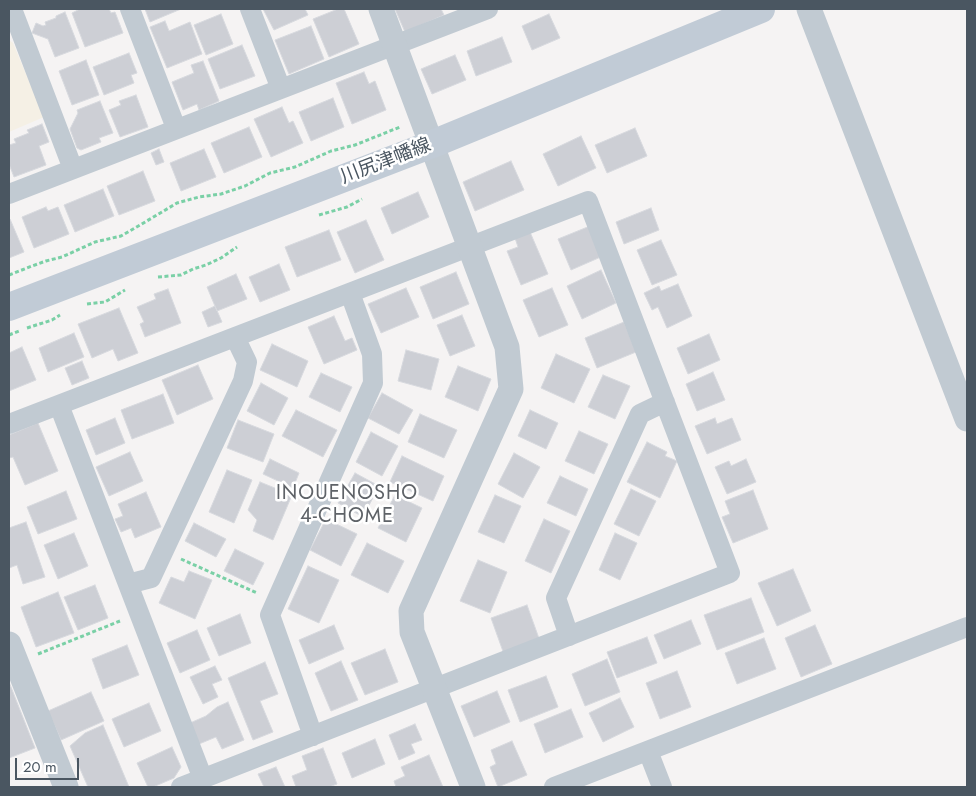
<!DOCTYPE html>
<meta charset="utf-8">
<style>
body{margin:0}
#map{position:relative;width:976px;height:796px;overflow:hidden;background:#f5f3f3;font-family:Jost,sans-serif}
canvas{display:block}
.frame{position:absolute;inset:0;border:10px solid #4a5661;pointer-events:none}
.scale{position:absolute;left:15px;top:758px;width:64px;height:22px;box-sizing:border-box;border:2px solid #4a5661;border-top:0;padding-left:6px;font-size:15px;line-height:18px;white-space:nowrap;color:#4a5661;-webkit-text-stroke:4px #fff;paint-order:stroke}
</style>
<div id="map">
<canvas width="976" height="796"></canvas>
<div class="frame"></div>
<div class="scale">20 m</div>
</div>
<script>
const ctx = document.querySelector('canvas').getContext('2d');
ctx.lineJoin = 'round';
function paint(path, color) { ctx.fillStyle = color; ctx.fill(path, 'evenodd'); }
const poly = rows => new Path2D(rows.map(r => 'M' + r).join(''));
function stroke(path, color, width, dash) { ctx.strokeStyle = color; ctx.lineWidth = width; ctx.lineCap = dash ? 'butt' : 'round'; ctx.setLineDash(dash || []); ctx.stroke(path); }
function label(font, color, halo, rows, align = 'center') {
  ctx.font = font + ' Jost,"Noto Sans JP",sans-serif'; ctx.lineWidth = 5; ctx.setLineDash([]); ctx.textBaseline = 'middle'; ctx.strokeStyle = halo; ctx.fillStyle = color; for (const [text, x, y, turn = 0] of rows) {
    ctx.save(); ctx.translate(x, y); ctx.rotate((+turn || 0) * Math.PI / 180); ctx.textAlign = isNaN(turn) ? turn : align; if (halo) ctx.strokeText(text, 0, 0); ctx.fillText(text, 0, 0); ctx.restore();
  }
}
paint(poly([
 [9,40,13,43,44,117,9,132]
]), '#f5f0e5');
const building = poly([
 [80,9,109,9,111,13,115,12,123,33,85,47,72,13,80,9],
 [145,9,181,9,150,22,145,9],
 [263,9,305,9,308,15,274,30,263,9],
 [338,9,344,9,359,44,329,57,313,19,338,9],
 [395,9,441,9,444,15,405,32,395,9],
 [65,12,79,48,55,57,48,39,32,33,36,23,43,26,46,25,45,22,56,18,56,16,65,12],
 [221,14,233,44,206,55,194,25,221,14],
 [549,14,560,38,532,50,522,26,549,14],
 [165,21,169,31,190,22,202,54,167,68,150,27,165,21],
 [311,26,324,59,289,74,275,40,311,26],
 [502,37,512,62,476,76,467,51,502,37],
 [242,45,255,76,220,89,208,59,242,45],
 [129,53,137,73,131,75,134,83,104,95,93,67,129,53],
 [455,55,466,80,432,94,421,69,455,55],
 [86,60,99,95,72,105,59,71,86,60],
 [203,61,219,101,199,110,197,104,183,110,172,82,194,73,191,65,203,61],
 [364,72,369,84,375,81,386,110,352,124,336,83,364,72],
 [136,95,148,127,120,137,109,110,121,105,119,101,136,95],
 [333,98,344,127,311,141,299,112,333,98],
 [100,101,113,133,99,138,101,142,81,150,77,148,70,129,78,113,77,110,100,101],
 [282,107,289,123,293,121,303,143,271,157,254,119,282,107],
 [42,124,49,142,39,146,46,165,14,177,9,164,9,145,16,143,14,139,29,133,27,130,42,124],
 [249,127,262,157,224,173,211,143,249,127],
 [635,128,647,156,607,173,595,145,635,128],
 [581,136,596,168,558,186,543,154,581,136],
 [159,149,164,162,156,165,151,153,159,149],
 [204,149,216,177,181,191,170,163,204,149],
 [511,161,524,190,475,211,463,182,511,161],
 [143,171,155,201,119,215,107,186,143,171],
 [103,189,114,216,75,232,64,205,103,189],
 [418,192,429,217,392,234,381,208,418,192],
 [46,207,48,211,58,207,69,234,34,248,22,217,46,207],
 [651,208,659,230,624,244,616,222,651,208],
 [9,219,10,219,24,252,9,258,9,219],
 [366,220,384,260,355,273,337,232,366,220],
 [590,226,603,256,571,270,558,239,590,226],
 [329,230,341,260,297,277,285,247,329,230],
 [530,232,548,274,521,285,507,251,518,247,515,238,530,232],
 [661,240,677,275,652,285,637,250,661,240],
 [279,264,290,290,260,302,249,277,279,264],
 [601,270,616,303,582,319,567,286,601,270],
 [456,272,469,304,433,319,420,287,456,272],
 [236,274,247,299,217,311,207,287,236,274],
 [678,284,692,316,667,328,658,307,652,310,644,293,659,286,661,291,678,284],
 [406,288,419,317,381,333,368,304,406,288],
 [552,288,568,325,539,337,523,300,552,288],
 [168,289,181,323,145,337,140,324,144,322,137,307,156,299,154,294,168,289],
 [215,306,222,322,208,327,202,312,215,306],
 [119,308,138,353,118,361,113,349,92,358,78,324,119,308],
 [462,315,475,346,450,356,437,325,462,315],
 [334,316,345,341,352,338,357,350,324,364,308,327,334,316],
 [624,322,636,352,597,368,585,338,624,322],
 [74,333,84,357,48,372,39,348,74,333],
 [709,334,720,360,688,374,677,348,709,334],
 [272,344,308,361,297,387,260,370,272,344],
 [22,347,36,380,9,391,9,353,22,347],
 [406,350,439,359,431,390,398,381,406,350],
 [556,354,590,369,574,403,541,388,556,354],
 [82,361,89,378,72,385,65,368,82,361],
 [198,365,213,399,177,415,162,380,198,365],
 [458,366,491,379,478,411,445,397,458,366],
 [713,372,725,400,697,411,686,384,713,372],
 [321,373,352,387,340,412,309,397,321,373],
 [603,375,630,386,615,419,588,407,603,375],
 [261,383,288,398,274,425,247,411,261,383],
 [382,393,413,410,399,434,368,418,382,393],
 [163,394,174,423,132,439,121,410,163,394],
 [296,410,337,430,323,457,282,436,296,410],
 [530,410,558,423,546,449,518,436,530,410],
 [420,414,457,430,444,458,408,442,420,414],
 [115,418,125,443,96,455,86,430,115,418],
 [715,418,717,424,732,418,741,440,707,454,695,426,715,418],
 [238,420,274,434,263,462,227,448,238,420],
 [38,423,58,471,25,485,13,457,9,458,9,435,38,423],
 [579,431,608,444,594,474,565,461,579,431],
 [371,432,398,446,382,476,356,462,371,432],
 [647,442,667,452,665,456,677,461,660,498,627,482,647,442],
 [130,452,143,481,109,496,96,467,130,452],
 [514,453,540,467,523,498,498,484,514,453],
 [402,456,444,476,433,501,390,482,402,456],
 [270,459,299,473,293,488,263,474,270,459],
 [746,459,756,482,727,494,715,467,729,461,731,466,746,459],
 [227,470,252,480,234,523,209,512,227,470],
 [355,473,379,486,363,517,338,503,355,473],
 [560,476,588,489,576,516,547,503,560,476],
 [260,482,292,495,273,540,253,531,257,520,248,510,260,482],
 [631,489,656,501,639,536,614,524,631,489],
 [753,490,768,529,733,543,722,517,730,514,725,501,753,490],
 [66,491,77,519,38,534,27,507,66,491],
 [146,492,161,527,135,538,131,528,121,532,115,519,123,516,118,504,146,492],
 [395,495,422,508,406,542,378,528,395,495],
 [495,495,521,506,504,543,478,532,495,495],
 [326,519,357,534,341,566,310,550,326,519],
 [544,519,570,531,551,573,525,561,544,519],
 [26,522,45,577,23,584,17,565,9,568,9,528,26,522],
 [194,523,226,539,216,557,185,541,194,523],
 [74,533,88,566,58,579,44,545,74,533],
 [615,533,637,543,620,580,599,570,615,533],
 [367,543,404,561,388,593,351,575,367,543],
 [235,549,264,563,253,585,224,571,235,549],
 [478,560,507,572,490,613,460,601,478,560],
 [308,566,339,580,319,623,288,609,308,566],
 [793,569,811,611,777,626,758,583,793,569],
 [189,571,212,580,195,619,159,603,171,577,184,582,189,571],
 [95,585,108,618,78,630,64,597,95,585],
 [58,592,74,633,36,647,21,607,58,592],
 [751,598,764,632,717,650,704,615,751,598],
 [527,605,541,644,505,657,491,618,527,605],
 [240,614,251,643,219,656,207,628,240,614],
 [691,620,701,644,664,659,654,635,691,620],
 [334,625,344,649,309,664,299,640,334,625],
 [815,625,832,664,801,677,785,638,815,625],
 [197,630,210,660,180,673,167,643,197,630],
 [647,637,657,663,617,678,607,652,647,637],
 [764,638,776,669,737,684,725,653,764,638],
 [127,645,139,675,103,689,92,659,127,645],
 [385,649,398,682,365,695,351,663,385,649],
 [607,659,620,692,585,706,572,674,607,659],
 [341,661,358,700,331,711,315,673,341,661],
 [265,662,278,694,260,701,273,732,253,740,228,678,265,662],
 [215,666,222,680,212,684,218,697,203,704,190,677,215,666],
 [677,671,691,707,660,719,646,683,677,671],
 [546,676,558,707,520,722,508,690,546,676],
 [9,682,35,748,9,758,9,682],
 [497,691,510,722,474,737,461,706,497,691],
 [91,692,104,721,61,740,48,711,91,692],
 [620,698,634,727,603,742,589,713,620,698],
 [228,702,244,740,222,749,216,737,199,744,190,723,206,716,217,707,228,702],
 [149,703,161,731,124,747,112,719,149,703],
 [571,709,583,737,545,753,534,724,571,709],
 [415,724,422,740,411,744,415,753,399,760,389,735,415,724],
 [103,725,129,787,88,787,70,746,85,733,103,725],
 [375,739,385,764,352,778,342,753,375,739],
 [512,741,527,775,498,787,490,767,496,764,491,750,512,741],
 [172,747,181,767,174,778,153,787,148,787,137,763,172,747],
 [323,748,337,784,329,787,296,787,292,776,307,770,302,756,323,748],
 [429,755,443,787,396,787,394,781,405,776,401,767,429,755],
 [276,767,285,787,264,787,258,774,276,767]
]);
paint(building, '#cdcfd5');
stroke(building, '#d7d9de', 1);
stroke(poly([
 [319,215,347,207,362,199],
 [9,275,32,266,46,261,62,257,95,242,121,236,135,228,177,203,199,197,221,194,245,186,270,173,295,167,331,151,355,145,400,127],
 [158,277,181,275,193,269,206,265,221,258,237,247],
 [87,304,105,302,125,290],
 [27,328,52,320,60,315],
 [9,335,19,331],
 [181,559,257,593],
 [38,654,120,621]
]), '#7ad0a6', 3, [4, 2.5]);
stroke(poly([
 [12,9,73,169],
 [130,9,176,128],
 [250,9,281,89],
 [9,194,488,9],
 [59,405,203,779],
 [9,424,588,201,730,573,181,787],
 [128,584,151,578,243,381,247,362,235,337],
 [569,636,556,598,640,414,665,402],
 [313,736,270,615,373,383,372,354,350,293],
 [648,751,662,787],
 [554,787,967,627]
]), '#c1cad2', 20);
stroke(poly([
 [381,9,507,347,511,389,411,611,412,632,473,787],
 [809,9,967,419],
 [9,644,66,787]
]), '#c1cad2', 25);
stroke(poly([
 [9,307,430,145,761,9]
]), '#c1cbd6', 28);
label('19px', '#4a5661', '#fff', [
 ["川尻津幡線",386,162,-21]
]);
ctx.letterSpacing = '1px';
label('20px', '#5f6368', '#fff', [
 ["INOUENOSHO",347,494],
 ["4-CHOME",347,517]
]);
ctx.letterSpacing = '0px';
</script>
